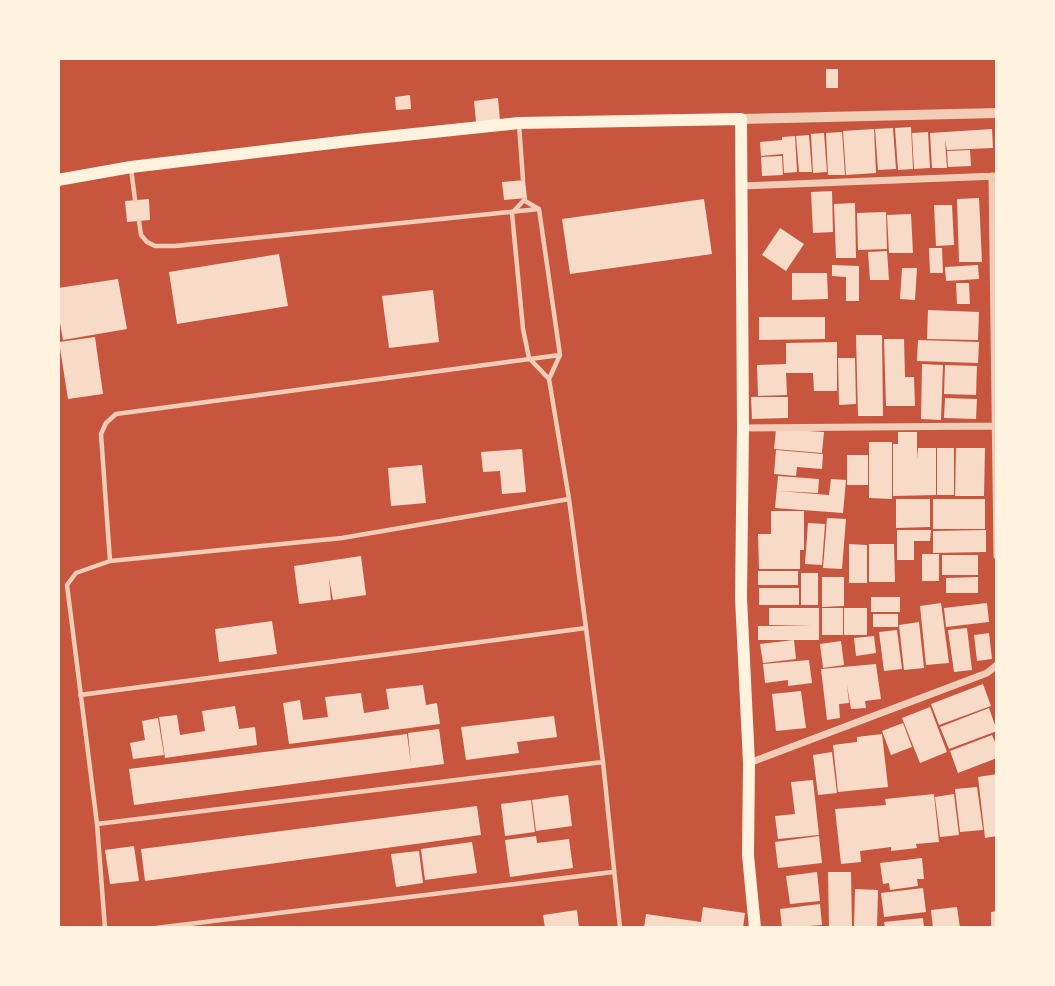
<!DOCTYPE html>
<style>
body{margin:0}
#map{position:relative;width:1055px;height:986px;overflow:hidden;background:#c8553d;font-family:Signika,sans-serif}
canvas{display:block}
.frame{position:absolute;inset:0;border:60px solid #fff3e0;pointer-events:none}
</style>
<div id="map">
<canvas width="1055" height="986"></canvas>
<div class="frame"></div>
</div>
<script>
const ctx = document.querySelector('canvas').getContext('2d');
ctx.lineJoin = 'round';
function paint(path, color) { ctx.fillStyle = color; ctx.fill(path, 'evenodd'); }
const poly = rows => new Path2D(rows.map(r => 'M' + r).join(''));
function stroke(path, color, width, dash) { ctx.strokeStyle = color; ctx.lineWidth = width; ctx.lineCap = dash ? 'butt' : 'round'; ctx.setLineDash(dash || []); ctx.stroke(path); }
paint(poly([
 [826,69,838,69,838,88,826,88],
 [410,95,411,109,396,110,395,97],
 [498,98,500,120,476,122,474,101],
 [911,127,913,169,898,170,895,128],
 [893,128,896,169,878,170,875,129],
 [874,129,876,173,846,175,843,131],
 [992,129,993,148,947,150,945,140,947,168,932,168,930,133],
 [842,132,845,175,828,175,826,133],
 [928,132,930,168,914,169,912,133],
 [824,133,827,172,813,173,811,134],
 [809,135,812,172,799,172,796,136],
 [795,136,797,172,784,173,783,154,761,156,760,142,782,140,782,137],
 [970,150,971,166,948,167,947,151],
 [782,156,783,175,762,176,761,157],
 [525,180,527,198,504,200,502,182],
 [832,191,833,232,813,233,811,192],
 [979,198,982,262,959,262,957,199],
 [149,199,150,220,127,222,125,201],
 [704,199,712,254,570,274,562,219],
 [855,203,856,258,836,258,834,204],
 [934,205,952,205,954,245,936,246],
 [886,212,887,249,858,250,857,213],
 [911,214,913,253,889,253,887,215],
 [780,228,804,244,786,271,762,255],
 [929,248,942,248,943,273,930,273],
 [887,251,889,280,870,280,868,252],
 [279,254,288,306,177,324,169,272],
 [832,265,859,266,859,301,846,301,846,277,832,276],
 [978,265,979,279,946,281,945,267],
 [902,268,917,268,915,300,900,299],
 [792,273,827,273,828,299,792,300],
 [118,279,127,329,63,340,58,311,58,288],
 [956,283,969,283,970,304,957,304],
 [433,290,439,342,389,348,382,296],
 [928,310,979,312,978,340,927,339],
 [759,317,825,317,825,339,759,340],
 [856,335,882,335,883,416,858,416],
 [95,337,103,394,68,399,59,342],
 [884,339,904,339,905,377,914,377,915,406,886,406],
 [918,340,979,342,978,363,917,361],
 [837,342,837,391,814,391,813,373,786,373,787,395,758,396,757,365,786,364,786,343],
 [838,358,855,358,856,404,839,405],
 [922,364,943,365,941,420,921,419],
 [945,365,977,366,976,395,944,394],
 [751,397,788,397,788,418,752,419],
 [945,398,977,399,976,419,944,418],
 [776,429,824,432,822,453,774,449],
 [898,432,917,432,917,459,918,448,936,448,936,495,893,496,893,444,898,444],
 [869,442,892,442,892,499,869,498],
 [937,448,954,448,954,495,937,495],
 [956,448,985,448,984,496,955,496],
 [522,449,526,492,502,494,500,471,483,472,481,452],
 [776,450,823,454,822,469,797,467,796,476,774,474],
 [847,455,868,455,868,485,847,485],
 [422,465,426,503,391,506,388,468],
 [778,476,819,479,818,493,779,491,829,495,831,479,846,480,843,513,775,508],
 [896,499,930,499,930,527,896,528],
 [933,499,985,499,985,529,933,529],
 [771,511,804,511,804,550,800,550,800,569,759,569,758,534,771,534],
 [827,518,846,519,842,569,823,568],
 [808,523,825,524,822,565,805,564],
 [897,530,931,530,930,541,914,541,914,560,897,560],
 [986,530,986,552,933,553,933,531],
 [849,544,867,545,867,583,849,583],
 [869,544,894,544,895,582,869,582],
 [922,554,939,554,939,581,922,581],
 [942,555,978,555,978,575,942,575],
 [361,556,366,595,333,600,329,578,331,600,299,604,294,566],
 [758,571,798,571,798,585,758,585],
 [801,573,818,573,818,605,801,605],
 [822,577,844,577,844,606,822,607],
 [978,577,978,593,946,593,946,578],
 [759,588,799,588,799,605,759,605],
 [871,597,900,597,900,612,871,612],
 [941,603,949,663,926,665,920,606],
 [987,603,989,622,946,627,944,608],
 [769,608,819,608,819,640,758,640,758,626,813,626,769,625],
 [822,608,843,608,843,635,822,635],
 [844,608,867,608,867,635,844,635],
 [873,614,898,614,898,627,873,627],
 [272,621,277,654,219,662,215,629],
 [919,622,924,668,904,670,899,625],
 [967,628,972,670,954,672,948,630],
 [897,630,902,669,884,671,879,632],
 [989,633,992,659,977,661,974,635],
 [874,636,876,653,856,656,854,638],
 [794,640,796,659,763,663,760,644],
 [841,641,844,665,823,668,820,644],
 [809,660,812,683,788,686,788,680,765,683,763,664],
 [876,664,881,699,865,701,866,708,851,709,847,685,849,703,839,704,840,718,827,720,821,669],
 [983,684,991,706,939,725,931,704],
 [423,685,426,705,437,703,440,724,289,744,283,703,300,700,303,720,328,717,325,697,361,693,364,713,389,709,386,689],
 [801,691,806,728,776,731,772,694],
 [235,706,239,729,255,727,257,745,165,758,159,717,177,715,180,735,205,731,202,711],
 [930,707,947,752,920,763,902,718],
 [989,708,997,731,949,749,940,727],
 [554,716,557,737,517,742,519,753,466,760,461,727],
 [158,718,164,755,133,759,130,743,145,740,142,721],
 [903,723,912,747,891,755,882,731],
 [439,729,444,764,134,805,129,769,407,734,411,764,408,733],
 [882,734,888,787,838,792,833,745,857,742,857,737],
 [992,735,997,747,997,758,958,773,950,751],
 [832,752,837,793,818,795,813,755],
 [997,774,997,836,985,838,978,777],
 [813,780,819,835,778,839,775,816,795,814,791,782],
 [977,787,983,830,960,832,955,789],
 [934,794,939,842,916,844,917,848,891,851,891,847,860,851,861,862,841,864,835,809,886,805,885,799],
 [954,794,959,835,940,837,935,797],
 [568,795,572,826,536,831,532,800],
 [531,800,535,832,505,836,501,804],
 [477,806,481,835,145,881,141,849],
 [536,836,537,843,569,839,573,868,510,877,505,840],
 [819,836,822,863,778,868,775,842],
 [472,842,477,873,425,880,421,849],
 [134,846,139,881,110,884,105,850],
 [419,851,423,883,396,887,391,854],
 [922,858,924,879,917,879,918,886,890,890,889,883,883,884,880,863],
 [817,872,820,901,790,904,786,876],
 [828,872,851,872,852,928,829,928],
 [923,888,926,912,884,917,881,893],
 [855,889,878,890,877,928,854,928],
 [820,904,822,925,782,928,780,909],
 [703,907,745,913,743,928,644,928,646,914,701,922],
 [957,907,960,928,933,928,931,910],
 [577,910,579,928,545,928,543,915],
 [997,911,997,926,991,926,991,912],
 [923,918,924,928,885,928,884,922]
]), '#f7dbc8');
stroke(poly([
 [519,124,523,180],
 [131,168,135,200],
 [525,199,512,213,523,329,529,358,549,379],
 [525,201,539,209,560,355,549,379,569,499,586,628,603,762,620,928],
 [139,221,141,235,147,242,155,246,175,246,539,209],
 [110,561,101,434,106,423,116,414,560,355],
 [80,695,586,628],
 [97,824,603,762],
 [105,928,97,824,67,585,76,573,110,561,342,538,569,499],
 [156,928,613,872]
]), '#f1ccb7', 4.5);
stroke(poly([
 [992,176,997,556],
 [742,186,997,176],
 [743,428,997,426],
 [749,763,987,673,997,665]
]), '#f1ccb7', 7);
stroke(poly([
 [741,119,997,113]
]), '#f1ccb7', 10);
stroke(poly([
 [58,180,131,167,357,140,519,123,741,119,743,428,741,598,749,763,748,855,755,928]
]), '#fff3e0', 12);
</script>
